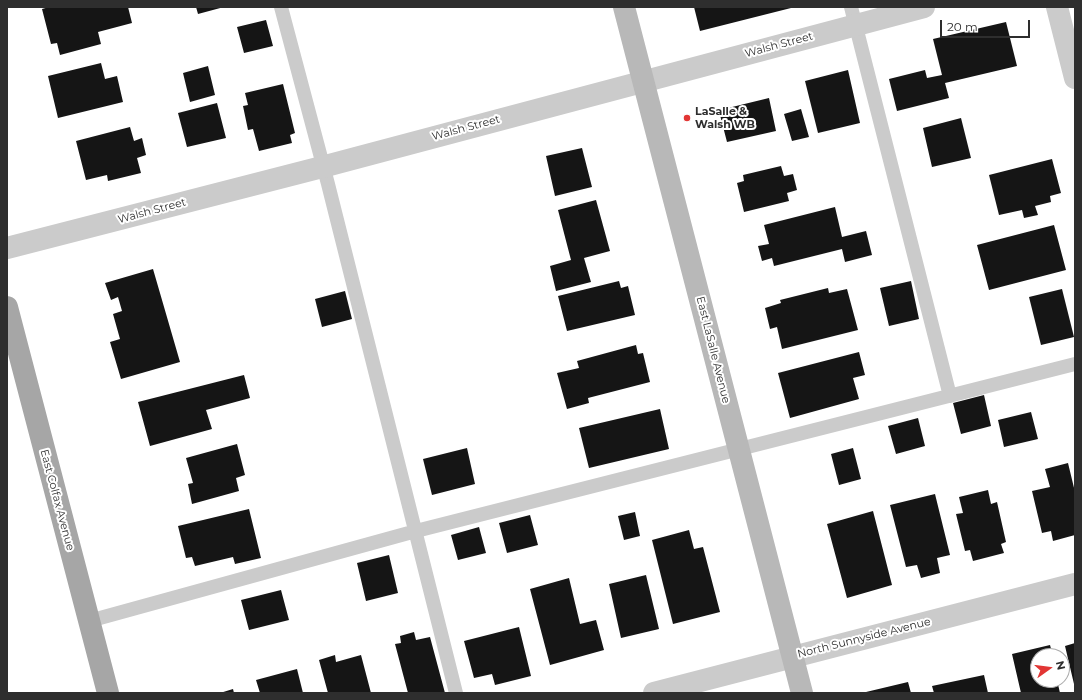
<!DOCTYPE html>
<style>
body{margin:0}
#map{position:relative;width:1082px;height:700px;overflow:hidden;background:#fff;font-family:Montserrat,sans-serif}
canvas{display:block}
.frame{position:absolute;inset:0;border:8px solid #2e2e2e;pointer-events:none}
.north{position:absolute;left:1030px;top:648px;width:40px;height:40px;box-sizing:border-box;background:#fff;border:1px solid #ababab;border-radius:50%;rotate:76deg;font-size:11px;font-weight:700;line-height:16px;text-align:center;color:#2e2e2e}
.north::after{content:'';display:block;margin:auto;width:14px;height:18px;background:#e23634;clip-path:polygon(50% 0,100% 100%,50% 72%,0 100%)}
.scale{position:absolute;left:940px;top:20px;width:90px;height:18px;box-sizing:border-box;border:2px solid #2e2e2e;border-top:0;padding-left:5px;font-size:12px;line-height:14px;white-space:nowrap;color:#2e2e2e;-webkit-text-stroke:3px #fff;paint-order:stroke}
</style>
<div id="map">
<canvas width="1082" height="700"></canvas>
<div class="frame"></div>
<div class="north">N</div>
<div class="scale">20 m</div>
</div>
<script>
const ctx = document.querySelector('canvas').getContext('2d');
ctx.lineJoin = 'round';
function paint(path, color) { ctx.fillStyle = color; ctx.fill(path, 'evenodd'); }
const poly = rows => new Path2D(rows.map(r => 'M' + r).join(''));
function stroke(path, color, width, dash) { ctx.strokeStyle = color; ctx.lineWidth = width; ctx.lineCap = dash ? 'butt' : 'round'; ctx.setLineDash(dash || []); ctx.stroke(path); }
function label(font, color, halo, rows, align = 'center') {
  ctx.font = font + ' Montserrat,sans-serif'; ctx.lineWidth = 4; ctx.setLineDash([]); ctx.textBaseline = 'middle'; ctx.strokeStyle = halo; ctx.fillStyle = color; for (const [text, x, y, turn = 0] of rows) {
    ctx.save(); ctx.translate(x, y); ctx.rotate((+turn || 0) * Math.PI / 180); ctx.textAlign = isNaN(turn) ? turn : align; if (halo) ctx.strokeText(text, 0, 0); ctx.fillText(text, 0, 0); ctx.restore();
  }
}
paint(poly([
 [49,7,128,7,132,23,98,32,101,44,60,55,57,43,51,44,42,9],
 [196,7,224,7,198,14],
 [694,7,791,7,791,8,700,31],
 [266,20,273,46,244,53,237,27],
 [1006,22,1017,66,945,83,949,98,897,111,889,79,925,70,927,78,942,75,933,39],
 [101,63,105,79,117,76,123,102,58,118,48,76],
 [208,66,215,95,190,102,183,73],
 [848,70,860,123,818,133,805,81],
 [283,84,295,133,290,135,292,143,259,151,253,129,248,130,243,106,248,105,245,93],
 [769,98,776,131,727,142,720,115,729,113,728,108],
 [217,103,226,138,187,147,178,113],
 [801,109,809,137,792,141,784,114],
 [961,118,971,158,932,167,923,128],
 [130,127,134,141,142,138,146,155,137,158,141,173,108,181,107,175,86,180,76,141],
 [582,148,592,187,555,196,546,156],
 [1052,159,1061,193,1050,196,1051,202,1035,206,1038,215,1024,218,1022,210,999,215,989,175],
 [781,166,784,176,793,174,797,190,787,193,789,201,744,212,737,183,744,181,743,175],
 [596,200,610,251,584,258,591,282,556,291,550,266,571,260,558,210],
 [835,207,842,237,866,231,872,255,845,262,842,249,774,266,772,258,762,261,758,246,769,244,764,225],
 [1054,225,1066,270,989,290,977,245],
 [153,269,180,362,121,379,110,342,120,339,113,314,122,311,118,297,111,300,105,283],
 [619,281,621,288,628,286,635,315,567,331,558,296],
 [911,281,919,319,889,326,880,288],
 [828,288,829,293,847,289,858,330,782,349,777,327,770,329,765,308,781,303,780,300],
 [1062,289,1074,337,1041,345,1029,297],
 [345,291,352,319,322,327,315,299],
 [636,345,638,354,643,353,650,382,588,398,589,403,567,409,557,373,579,368,577,361],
 [859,352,865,375,853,378,859,399,790,418,778,373],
 [244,375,250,398,206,410,212,429,150,446,138,402],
 [984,395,991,426,961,434,953,403],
 [660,409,669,449,589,468,579,428],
 [1031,412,1038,439,1004,447,998,420],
 [918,418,925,446,896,454,888,426],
 [237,444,245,475,236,478,239,491,192,504,188,484,193,483,186,458],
 [467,448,475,484,432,495,423,459],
 [853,448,861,479,839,485,831,454],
 [1068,463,1075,492,1075,535,1053,541,1051,531,1042,533,1032,491,1050,487,1045,469],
 [988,490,991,504,997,502,1006,542,1001,544,1004,553,973,561,970,550,965,551,956,514,963,513,959,497],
 [935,494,950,555,937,558,940,573,921,578,917,565,906,567,890,505],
 [249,509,261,558,235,564,233,557,195,566,192,557,186,558,178,526],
 [873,511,892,585,847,598,827,524],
 [635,512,640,536,624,540,618,516],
 [530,515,538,545,507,553,499,523],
 [479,527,486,553,458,560,451,535],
 [689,530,694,549,703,547,720,612,673,624,652,540],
 [389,555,398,593,366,601,357,563],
 [646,575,659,629,621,638,609,584],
 [569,578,580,624,596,620,604,650,550,665,530,589],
 [281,590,289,620,249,630,241,600],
 [519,627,531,676,495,685,492,674,474,678,464,641],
 [414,632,416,640,430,637,445,693,408,693,395,644,401,643,400,636],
 [1075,643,1075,684,1074,684,1065,646],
 [1050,645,1053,656,1038,656,1038,680,1057,680,1060,693,1021,693,1012,654],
 [335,655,336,662,361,655,371,693,328,693,319,660],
 [297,669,303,693,260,693,256,680],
 [984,675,988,693,934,693,932,686],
 [908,682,911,693,867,693,866,692],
 [233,689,234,693,220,693]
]), '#151515');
stroke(poly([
 [281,7,328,184,456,693],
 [851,7,950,396],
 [89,621,416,531,1075,364]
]), '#cbcbcb', 14);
stroke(poly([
 [1057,7,1075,78],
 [7,248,322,167,924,7],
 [654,693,1075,584]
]), '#cbcbcb', 22);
stroke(poly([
 [624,7,802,693]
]), '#b8b8b8', 22);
stroke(poly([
 [7,307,108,693]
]), '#a6a6a6', 22);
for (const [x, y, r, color] of [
 [687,118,4,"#e23634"]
]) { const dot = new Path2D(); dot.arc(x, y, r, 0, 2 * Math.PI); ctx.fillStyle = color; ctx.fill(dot); stroke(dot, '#fff', 1.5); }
label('11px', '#2e2e2e', '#fff', [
 ["Walsh Street",779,45,-15],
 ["Walsh Street",466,128,-15],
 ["Walsh Street",152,211,-15],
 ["East LaSalle Avenue",713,350,76],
 ["East Colfax Avenue",57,500,75],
 ["North Sunnyside Avenue",864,638,-14]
]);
label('bold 11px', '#2e2e2e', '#fff', [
 ["LaSalle &",695,112],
 ["Walsh WB",695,125]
], 'left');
</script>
